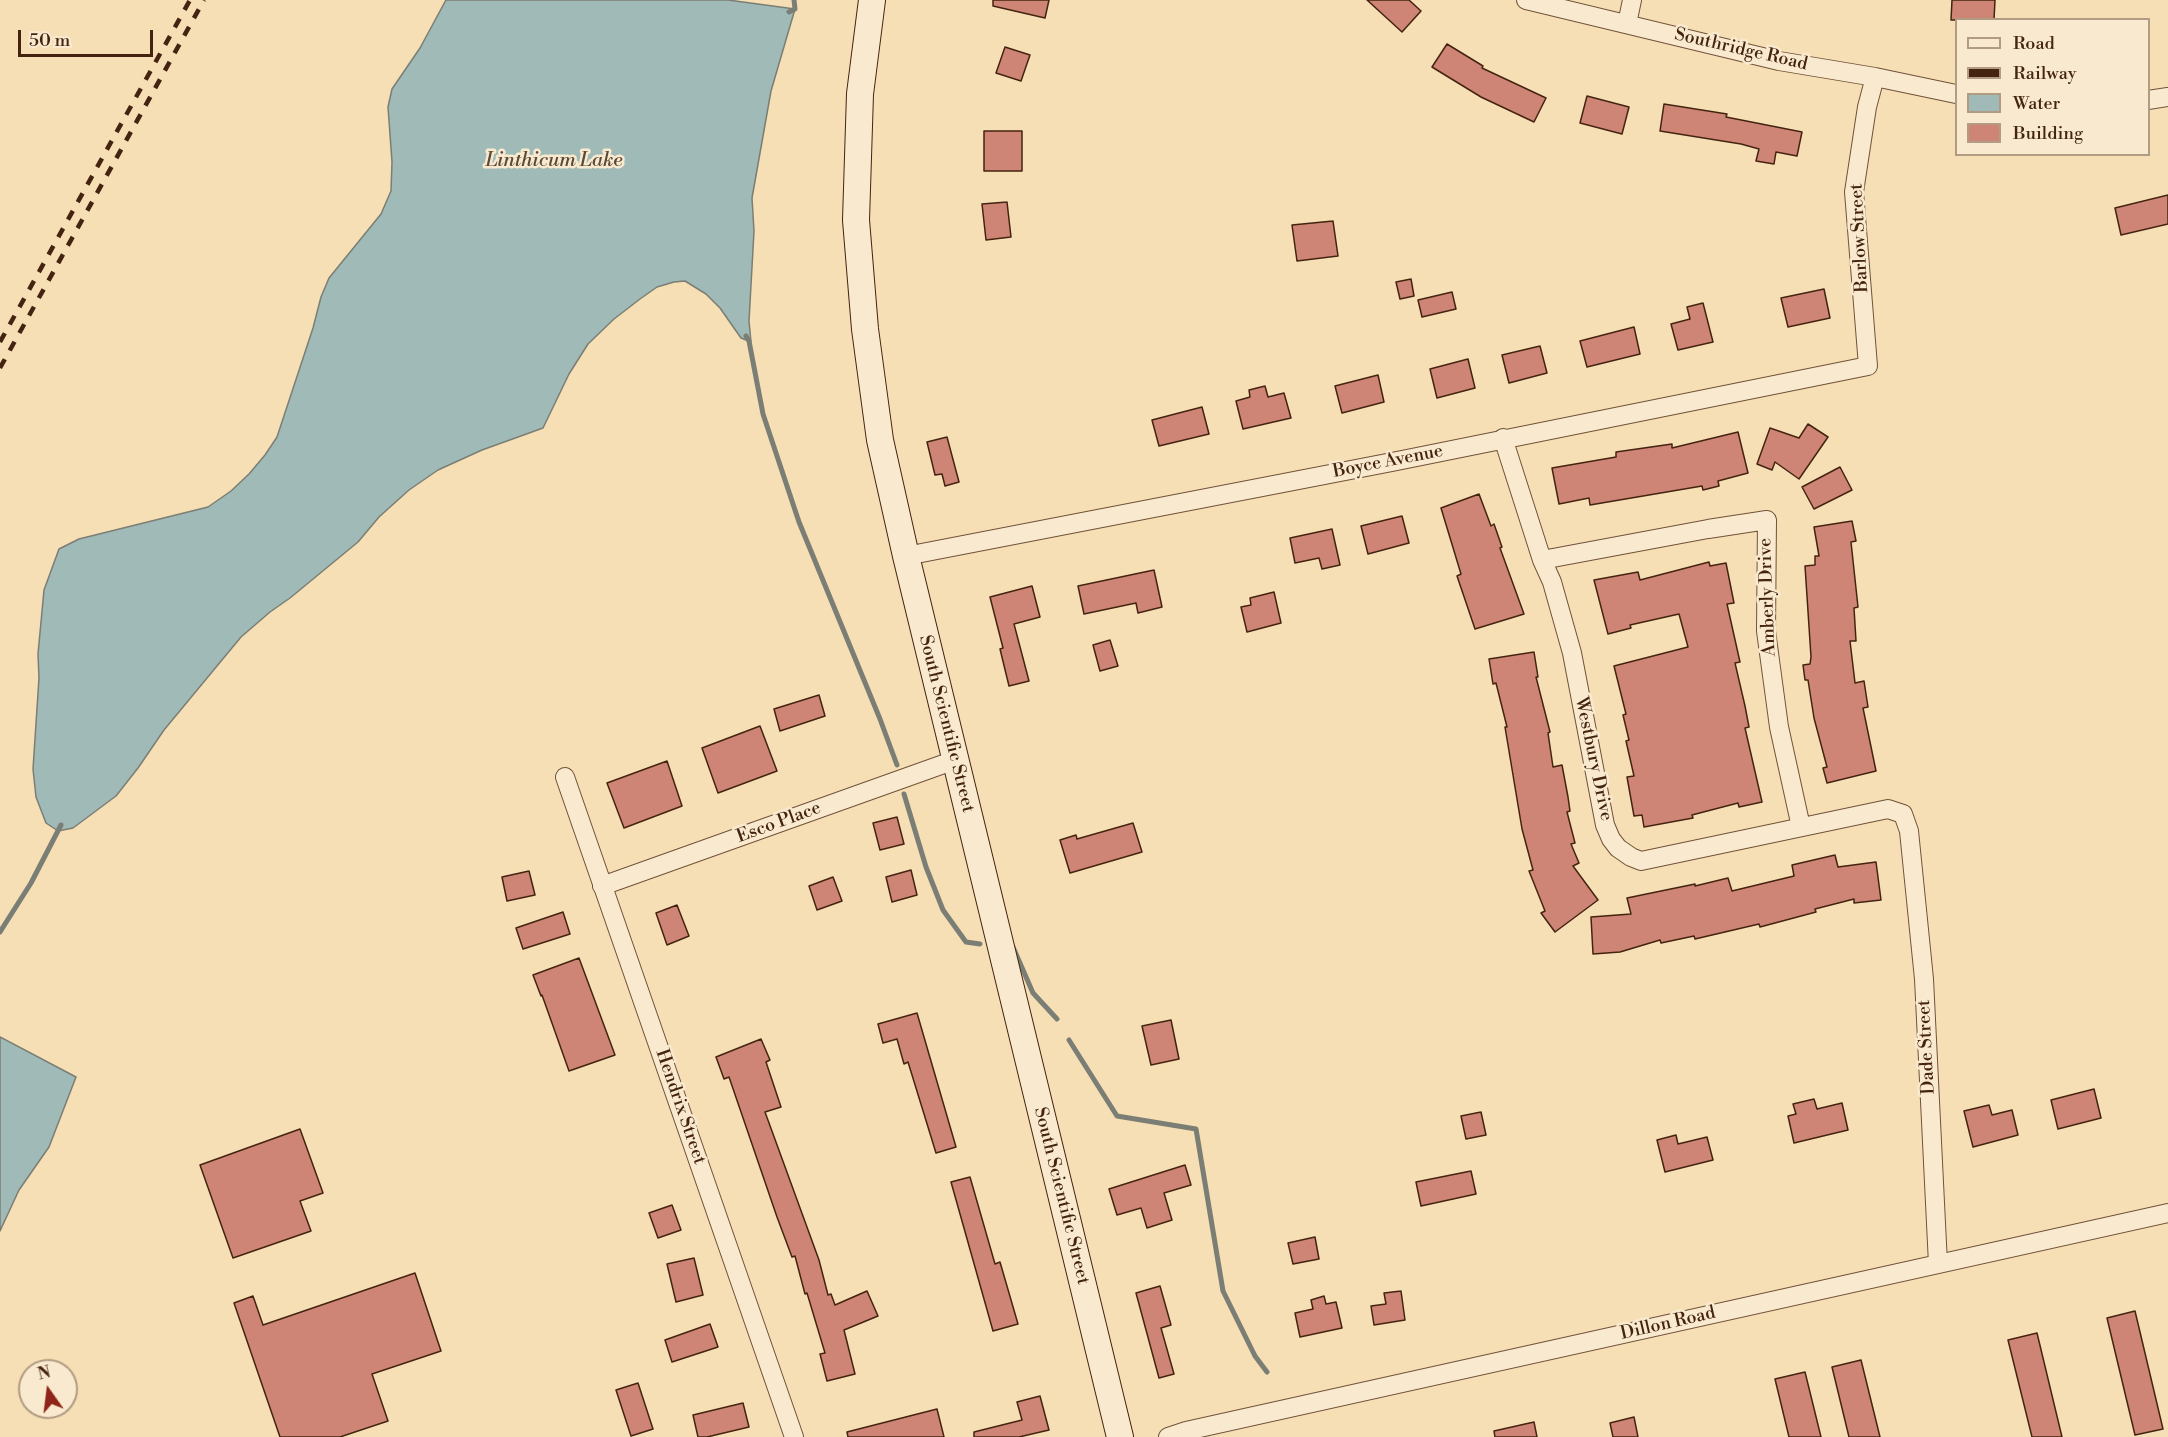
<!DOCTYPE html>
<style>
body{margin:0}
#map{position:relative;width:2168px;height:1437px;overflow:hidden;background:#f6deb5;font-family:"Libre Bodoni",serif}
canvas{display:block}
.legend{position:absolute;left:1955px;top:18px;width:195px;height:138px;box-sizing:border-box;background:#f9eacf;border:2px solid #b19b83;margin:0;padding:8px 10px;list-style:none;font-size:18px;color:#442410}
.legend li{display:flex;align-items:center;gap:12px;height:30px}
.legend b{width:30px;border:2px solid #b19b83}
.north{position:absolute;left:18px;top:1359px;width:60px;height:60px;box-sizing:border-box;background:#f9eacf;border:2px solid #b19b83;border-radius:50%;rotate:346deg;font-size:16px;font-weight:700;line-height:24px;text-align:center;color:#442410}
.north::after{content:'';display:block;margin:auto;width:21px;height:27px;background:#8f2418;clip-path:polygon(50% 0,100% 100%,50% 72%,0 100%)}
.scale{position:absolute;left:18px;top:30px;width:135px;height:27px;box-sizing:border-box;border:3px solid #442410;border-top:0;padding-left:8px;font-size:18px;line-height:21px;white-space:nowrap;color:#442410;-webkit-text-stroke:4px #f9eacf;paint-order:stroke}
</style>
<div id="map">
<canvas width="2168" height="1437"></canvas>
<ul class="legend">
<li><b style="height:8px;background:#f9eacf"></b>Road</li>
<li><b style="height:8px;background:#442410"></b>Railway</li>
<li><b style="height:16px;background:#a0bab7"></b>Water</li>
<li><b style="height:16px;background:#ce8575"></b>Building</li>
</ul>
<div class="north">N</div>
<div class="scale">50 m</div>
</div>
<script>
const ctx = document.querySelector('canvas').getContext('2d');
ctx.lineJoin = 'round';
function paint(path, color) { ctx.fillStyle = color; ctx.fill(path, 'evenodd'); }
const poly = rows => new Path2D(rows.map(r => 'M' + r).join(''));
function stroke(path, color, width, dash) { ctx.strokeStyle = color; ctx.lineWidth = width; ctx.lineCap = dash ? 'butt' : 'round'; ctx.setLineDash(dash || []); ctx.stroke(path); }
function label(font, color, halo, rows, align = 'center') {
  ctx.font = font + ' "Libre Bodoni",serif'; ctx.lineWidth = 5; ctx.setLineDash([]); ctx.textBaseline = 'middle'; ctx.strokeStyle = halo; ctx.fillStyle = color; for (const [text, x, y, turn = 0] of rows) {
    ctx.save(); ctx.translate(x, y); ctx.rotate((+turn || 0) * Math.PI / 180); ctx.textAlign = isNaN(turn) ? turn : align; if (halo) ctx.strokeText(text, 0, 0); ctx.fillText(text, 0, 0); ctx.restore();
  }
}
const water = poly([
 [446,0,728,0,795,9,771,91,752,198,754,231,749,321,751,342,741,338,720,308,706,294,685,281,674,282,657,287,640,299,614,319,588,344,569,374,543,428,482,450,438,470,409,490,379,517,358,542,290,598,270,612,241,637,164,730,138,768,116,796,73,828,58,831,46,823,36,797,33,769,39,678,38,654,44,590,59,549,79,539,208,507,231,491,249,474,265,455,277,437,313,328,321,297,329,278,381,214,391,191,392,162,388,107,392,89,420,48,446,0],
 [0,1037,76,1077,49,1147,19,1190,0,1231,0,1037]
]);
paint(water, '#a0bab7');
stroke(water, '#7b7e74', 1.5);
stroke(poly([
 [789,12,795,9,794,0],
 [746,336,749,341,763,414,799,522,880,719,897,765],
 [904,794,926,867,943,910,966,942,980,944],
 [0,932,31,883,61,825],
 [1013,947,1033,993,1057,1019],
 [1069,1040,1117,1116,1196,1129,1223,1291,1255,1356,1267,1372]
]), '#7b7e74', 5);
const building = poly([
 [993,0,1049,0,1045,18,993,6,993,0],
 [1367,0,1409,0,1421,11,1402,32,1367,0],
 [1952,0,1995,0,1994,20,1951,20,1952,0],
 [1447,44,1483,66,1482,68,1546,98,1534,122,1481,97,1432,67,1447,44],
 [1005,47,1030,55,1021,81,996,73,1005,47],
 [1587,96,1629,107,1622,134,1580,123,1587,96],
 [1664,104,1727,114,1726,117,1802,132,1797,156,1776,152,1774,164,1756,161,1759,149,1741,144,1660,131,1664,104],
 [984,131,1022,131,1022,171,984,171,984,131],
 [2168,195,2168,224,2121,235,2115,208,2168,195],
 [1007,202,1011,237,986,240,982,204,1007,202],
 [1333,221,1338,256,1297,261,1292,225,1333,221],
 [1411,279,1414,296,1400,299,1396,282,1411,279],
 [1824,289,1830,318,1788,327,1781,298,1824,289],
 [1452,292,1456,309,1422,317,1418,300,1452,292],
 [1703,303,1713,342,1678,350,1671,324,1690,319,1687,307,1703,303],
 [1634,327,1640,354,1587,367,1580,341,1634,327],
 [1540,346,1547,373,1509,383,1502,355,1540,346],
 [1468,359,1475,388,1437,398,1430,369,1468,359],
 [1378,375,1384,402,1342,413,1335,386,1378,375],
 [1265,386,1268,397,1284,393,1291,418,1243,429,1236,401,1250,397,1249,390,1265,386],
 [1202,407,1209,434,1159,446,1152,420,1202,407],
 [1808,424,1828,437,1799,479,1775,462,1772,470,1757,464,1770,428,1799,438,1808,424],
 [1738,432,1748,473,1718,481,1719,486,1703,490,1702,486,1590,505,1589,498,1559,504,1552,468,1616,457,1616,452,1672,444,1672,448,1738,432],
 [947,437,959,482,945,486,942,474,935,475,927,442,947,437],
 [1840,467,1852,490,1814,509,1802,487,1840,467],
 [1479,494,1491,526,1494,524,1502,547,1500,548,1524,614,1475,629,1457,576,1461,574,1441,508,1479,494],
 [1402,516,1409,543,1368,554,1361,526,1402,516],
 [1852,521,1856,541,1851,542,1858,607,1854,608,1856,641,1850,641,1855,683,1864,681,1868,707,1863,708,1876,771,1827,783,1823,768,1827,767,1814,718,1808,680,1805,680,1803,665,1810,664,1811,657,1805,566,1815,565,1815,556,1819,556,1814,527,1852,521],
 [1332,529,1340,565,1322,569,1319,558,1295,563,1290,538,1332,529],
 [1709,562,1710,566,1726,563,1734,603,1727,604,1740,662,1735,663,1745,706,1749,727,1745,728,1762,802,1739,807,1738,803,1692,815,1693,818,1644,827,1642,815,1634,816,1627,777,1634,776,1626,741,1629,740,1623,715,1626,714,1614,666,1688,647,1679,614,1630,625,1631,628,1608,634,1594,580,1638,572,1640,580,1709,562],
 [1154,570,1162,607,1138,613,1136,603,1084,614,1078,586,1154,570],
 [1032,586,1040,617,1014,624,1029,681,1009,686,1000,649,1003,648,990,597,1032,586],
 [1274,592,1281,623,1247,632,1241,607,1251,605,1250,598,1274,592],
 [1110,640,1118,666,1100,671,1093,645,1110,640],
 [1534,652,1538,677,1536,677,1550,732,1548,733,1553,767,1562,765,1568,797,1570,811,1567,812,1575,843,1571,844,1579,863,1573,866,1598,900,1555,932,1541,913,1545,911,1529,871,1533,870,1522,829,1505,727,1507,727,1496,683,1493,684,1489,659,1534,652],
 [819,695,825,716,780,731,774,709,819,695],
 [760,726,777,771,718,793,702,748,760,726],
 [667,761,682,806,624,828,607,783,667,761],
 [897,817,904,844,880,850,873,823,897,817],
 [1133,823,1142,852,1070,873,1060,840,1076,835,1077,839,1133,823],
 [1835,855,1838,867,1876,862,1881,900,1854,903,1854,899,1815,909,1816,912,1760,927,1759,924,1695,939,1694,936,1661,943,1660,940,1620,952,1593,954,1591,917,1631,914,1627,898,1695,884,1695,886,1728,878,1732,891,1794,876,1792,865,1835,855],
 [911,870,917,895,892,902,886,877,911,870],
 [529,871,535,895,507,901,502,877,529,871],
 [833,877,842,901,817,910,809,886,833,877],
 [677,905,689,936,667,945,656,913,677,905],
 [563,912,570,934,523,949,516,928,563,912],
 [579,958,615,1055,569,1071,542,995,541,996,533,975,579,958],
 [917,1013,956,1147,936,1153,908,1062,904,1064,897,1039,883,1043,878,1024,917,1013],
 [1171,1020,1179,1059,1151,1065,1142,1026,1171,1020],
 [761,1039,770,1060,766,1062,781,1107,765,1112,819,1260,828,1295,831,1294,835,1305,867,1291,878,1316,844,1330,855,1374,827,1381,820,1354,825,1353,807,1293,805,1294,795,1256,792,1257,777,1217,729,1077,724,1079,716,1057,761,1039],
 [2094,1089,2101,1118,2058,1129,2051,1100,2094,1089],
 [1814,1099,1817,1109,1842,1103,1848,1130,1794,1143,1788,1116,1796,1114,1793,1104,1814,1099],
 [1989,1105,1992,1115,2012,1110,2018,1135,1973,1147,1964,1111,1989,1105],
 [1481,1112,1486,1135,1466,1139,1461,1116,1481,1112],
 [300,1129,323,1193,300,1201,311,1231,233,1258,200,1165,300,1129],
 [1676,1135,1678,1144,1707,1137,1713,1160,1665,1172,1657,1140,1676,1135],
 [1185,1165,1191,1185,1164,1193,1172,1220,1147,1228,1141,1208,1117,1215,1109,1189,1185,1165],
 [1471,1171,1476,1194,1421,1206,1416,1182,1471,1171],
 [970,1177,995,1264,1000,1262,1018,1324,993,1331,951,1182,970,1177],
 [672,1205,681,1230,658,1238,649,1213,672,1205],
 [1315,1237,1319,1259,1293,1264,1288,1243,1315,1237],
 [694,1258,703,1295,676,1302,667,1264,694,1258],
 [415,1273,441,1351,372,1374,388,1421,340,1437,280,1437,234,1303,253,1296,263,1325,415,1273],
 [1160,1286,1171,1325,1161,1328,1174,1374,1159,1378,1136,1293,1160,1286],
 [1401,1291,1405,1320,1374,1325,1371,1306,1386,1304,1384,1293,1401,1291],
 [1324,1296,1326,1304,1336,1302,1342,1328,1300,1337,1295,1313,1313,1309,1311,1300,1324,1296],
 [2135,1311,2163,1429,2135,1435,2107,1318,2135,1311],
 [710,1324,718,1347,672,1362,665,1340,710,1324],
 [2037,1333,2062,1437,2032,1437,2008,1340,2037,1333],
 [1861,1360,1880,1437,1849,1437,1832,1367,1861,1360],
 [1805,1372,1821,1437,1789,1437,1775,1379,1805,1372],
 [638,1383,653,1429,631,1436,616,1390,638,1383],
 [1040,1396,1049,1430,1019,1437,974,1437,974,1432,1022,1420,1017,1402,1040,1396],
 [743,1403,749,1427,707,1437,698,1437,693,1415,743,1403],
 [937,1409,944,1437,848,1437,847,1432,937,1409],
 [1634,1417,1638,1437,1613,1437,1610,1423,1634,1417],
 [1534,1422,1537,1437,1495,1437,1494,1431,1534,1422]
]);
paint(building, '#ce8575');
stroke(building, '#442410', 1.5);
const street = poly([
 [1526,0,1779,61,1875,77,1956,94],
 [1627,24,1632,0],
 [2148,100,2168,97],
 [1503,438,1542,560,1552,582,1572,653,1605,825,1611,839,1618,848,1631,857,1641,861,1888,809,1903,814,1909,831,1924,979,1938,1264],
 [906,556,1392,462,1868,366,1854,192,1867,107,1875,77],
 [1542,560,1708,529,1767,520,1766,631,1779,727,1801,827],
 [565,777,794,1437],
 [602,886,955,760],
 [1168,1437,1186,1431,2168,1213]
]);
const secondary = poly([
 [872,0,860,94,856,220,865,329,880,440,906,556,1120,1437]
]);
stroke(street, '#705239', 20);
stroke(secondary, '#442410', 28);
stroke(street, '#f9eacf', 18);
stroke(secondary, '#f9eacf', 26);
stroke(poly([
 [0,342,190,0],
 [0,368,204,0]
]), '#442410', 4.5, [10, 10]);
label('18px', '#442410', '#f9eacf', [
 ["Southridge Road",1741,50,13],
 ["Barlow Street",1860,238,-93],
 ["Boyce Avenue",1388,462,-11],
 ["Amberly Drive",1768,597,-92],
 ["South Scientific Street",946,724,76],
 ["Westbury Drive",1593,759,78],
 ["Esco Place",779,823,-20],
 ["Dade Street",1927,1047,-93],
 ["Hendrix Street",680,1107,71],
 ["South Scientific Street",1061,1196,76],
 ["Dillon Road",1668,1324,-13]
]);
label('italic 20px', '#5b4a3a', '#f9eacf', [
 ["Linthicum Lake",554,161]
]);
</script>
